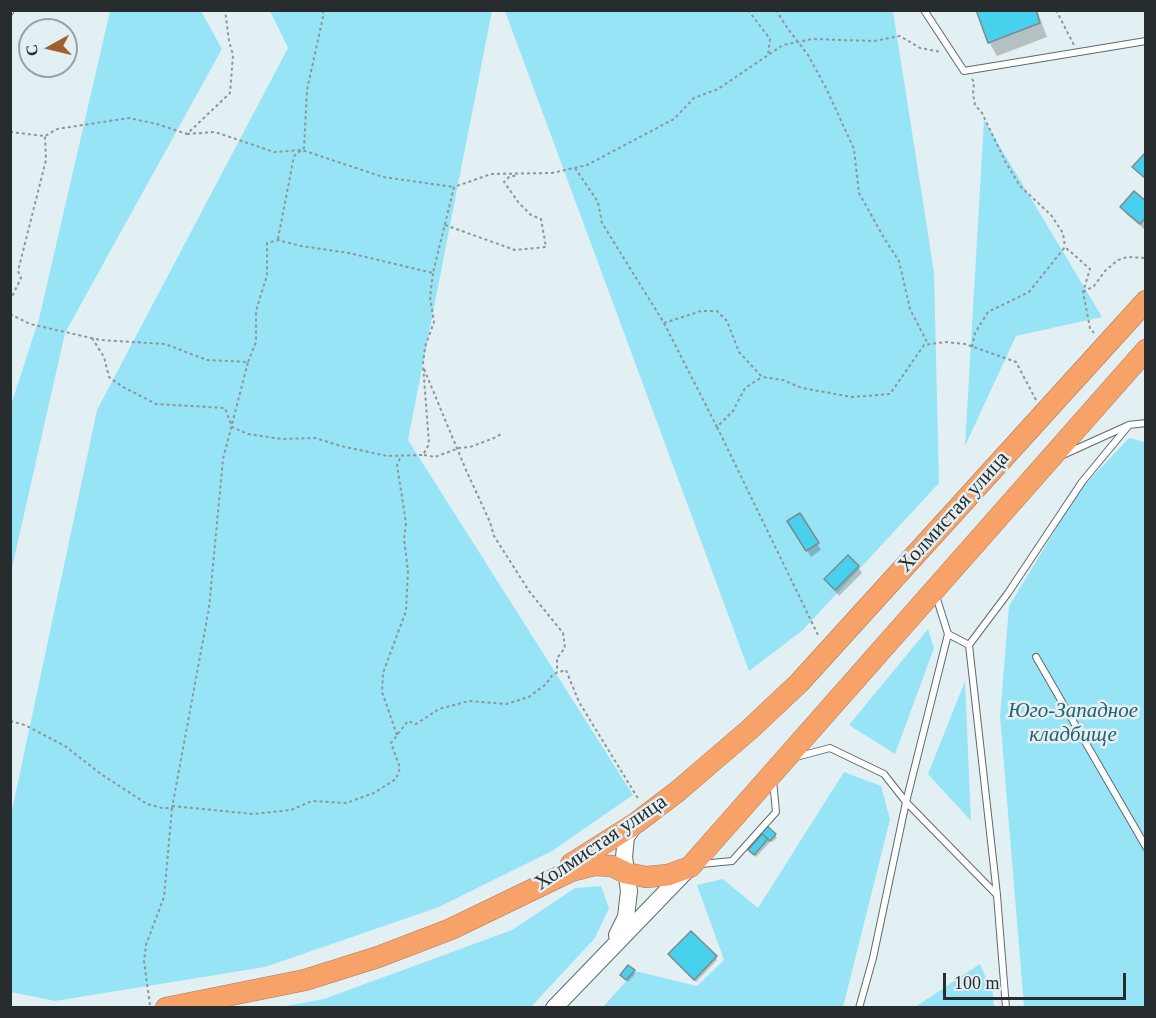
<!DOCTYPE html>
<meta charset="utf-8">
<style>
body{margin:0}
#map{position:relative;width:1156px;height:1018px;overflow:hidden;background:#e3f0f3;font-family:Georgia,serif}
canvas{display:block}
.frame{position:absolute;inset:0;border:12px solid #272c2e;pointer-events:none}
.north{position:absolute;left:18px;top:18px;width:60px;height:60px;box-sizing:border-box;background:#e3f0f3;border:2px solid #98a2a4;border-radius:50%;rotate:262deg;font-size:16px;font-weight:700;line-height:24px;text-align:center;color:#272c2e}
.north::after{content:'';display:block;margin:auto;width:21px;height:27px;background:#a15e2e;clip-path:polygon(50% 0,100% 100%,50% 72%,0 100%)}
.scale{position:absolute;left:943px;top:973px;width:183px;height:27px;box-sizing:border-box;border:3px solid #272c2e;border-top:0;padding-left:8px;font-size:18px;line-height:21px;white-space:nowrap;color:#272c2e;-webkit-text-stroke:4px #e3f0f3;paint-order:stroke}
</style>
<div id="map">
<canvas width="1156" height="1018"></canvas>
<div class="frame"></div>
<div class="north">С</div>
<div class="scale">100 m</div>
</div>
<script>
const ctx = document.querySelector('canvas').getContext('2d');
ctx.lineJoin = 'round';
function paint(path, color) { ctx.fillStyle = color; ctx.fill(path, 'evenodd'); }
const poly = rows => new Path2D(rows.map(r => 'M' + r).join(''));
function stroke(path, color, width, dash) { ctx.strokeStyle = color; ctx.lineWidth = width; ctx.lineCap = dash ? 'butt' : 'round'; ctx.setLineDash(dash || []); ctx.stroke(path); }
function label(font, color, halo, rows, align = 'center') {
  ctx.font = font + ' Georgia,serif'; ctx.lineWidth = 5; ctx.setLineDash([]); ctx.textBaseline = 'middle'; ctx.strokeStyle = halo; ctx.fillStyle = color; for (const [text, x, y, turn = 0] of rows) {
    ctx.save(); ctx.translate(x, y); ctx.rotate((+turn || 0) * Math.PI / 180); ctx.textAlign = isNaN(turn) ? turn : align; if (halo) ctx.strokeText(text, 0, 0); ctx.fillText(text, 0, 0); ctx.restore();
  }
}
paint(poly([
 [110,11,201,11,222,49,65,333,11,572,11,405,39,319],
 [270,11,492,11,408,440,633,795,552,851,439,907,265,967,55,1001,11,992,11,815,97,410,288,48],
 [505,11,893,11,934,272,939,483,803,630,749,671],
 [984,120,1102,317,1016,336,965,446],
 [1129,438,1145,442,1145,1007,1024,1007,1000,716,1009,606,1079,491],
 [928,629,934,648,895,754,849,725],
 [965,681,971,821,928,774],
 [844,772,881,786,890,819,843,1007,603,1007,635,971,697,986,724,960,697,885,723,879,758,908],
 [601,886,609,908,595,938,531,1007,280,1007,324,999,512,930,575,888],
 [980,964,993,994,994,1007,915,1007]
]), '#97e4f6');
paint(poly([
 [977,10,1037,10,1047,37,997,56,989,42],
 [1146,203,1146,228,1144,229,1126,214,1122,207],
 [800,515,821,550,811,557,789,522],
 [858,567,862,573,839,596,826,580],
 [764,834,775,835,777,838,772,842,771,841,756,857,750,850],
 [671,957,716,957,717,960,696,982],
 [634,971,635,974,628,982,621,975]
]), '#0003');
const building = poly([
 [976,10,1036,10,1040,23,988,43,976,10],
 [1146,152,1146,179,1132,167,1146,152],
 [1134,191,1146,201,1146,217,1140,224,1120,207,1134,191],
 [800,513,819,543,806,551,787,521,800,513],
 [848,555,859,566,835,590,824,579,848,555],
 [767,826,776,834,770,841,761,833,767,826],
 [762,834,768,839,754,855,748,850,762,834],
 [691,931,717,956,694,980,668,954,691,931],
 [628,965,635,970,626,980,620,975,628,965]
]);
paint(building, '#48d1ed');
stroke(building, '#7e8a8d', 1.5);
const lane = poly([
 [924,10,964,71,1146,41],
 [10,12,11,10],
 [1065,454,1129,425,1146,423],
 [936,596,948,634,969,645,997,895,1006,1008],
 [969,645,1008,593,1082,482,1129,425],
 [1036,657,1146,847],
 [796,757,830,748,884,774,906,802,996,894],
 [701,864,732,861,776,812,773,780],
 [859,1008,873,958,906,802,948,634]
]);
const secondary = poly([
 [617,935,626,917,629,891,624,857,626,837,636,823],
 [554,1008,689,868]
]);
const highway = poly([
 [571,864,636,823,678,791,749,730,799,683,1146,301],
 [166,1008,305,980,378,957,451,929,571,871,594,865,612,866,626,873,646,877,668,875,690,867,1146,350]
]);
stroke(lane, '#5f6a6d', 8);
stroke(secondary, '#5f6a6d', 18);
stroke(highway, '#ae7954', 22);
stroke(poly([
 [748,10,770,39,768,56],
 [776,10,788,29,808,55,826,88,854,149,859,193,884,238,899,261,910,309,928,344],
 [1056,10,1074,45],
 [972,79,974,82,973,94,975,105,982,113,1005,161,1020,186,1051,215,1063,233,1065,247],
 [10,132,45,136,57,129,129,118,157,124,187,134,230,93,233,55,229,41,225,10],
 [187,134,215,132,274,152,302,150,383,177,454,187],
 [575,168,598,202,602,223,664,323,701,311,717,311,727,321,739,352,762,377,783,380,802,388,852,397,890,394,924,345,945,342,965,344,1016,362,1036,400],
 [445,225,515,250,546,247,541,219,531,215,519,203,504,182,509,177,518,175],
 [278,239,294,156,304,148,307,90,323,17,323,10],
 [1083,292,1094,286,1105,271,1118,260,1127,257,1146,258],
 [10,301,21,278,18,271,46,160,45,136],
 [10,314,30,324,100,340,165,344,207,360,248,362,223,459,209,608,172,808,162,808,147,804,101,774,65,746,25,725,10,721],
 [664,323,717,427,733,411,745,388,762,377],
 [92,338,104,357,109,377,123,387,156,404,225,408,232,427,248,434,282,439,315,438,341,446,387,456,423,455,429,444,423,365],
 [972,347,975,333,988,312,1029,292,1065,247,1090,269,1083,292,1090,328,1094,333],
 [248,362,256,342,256,311,267,275,267,243,278,240,301,246,349,253,433,273,454,187,491,174,552,173,587,165,674,119,694,98,718,89,783,45,812,39,874,41,900,36,920,48,941,52],
 [423,364,425,347,434,322,430,297,433,273],
 [424,369,466,470,490,522,494,536,529,591,563,633,565,648,557,658,557,672],
 [717,427,819,637],
 [424,455,435,457,459,448,470,447,494,438,503,433],
 [397,735,382,692,383,673,406,611,408,571,404,539,406,523,397,465,401,456],
 [172,806,253,814,291,810,312,801,346,803,374,793,396,779,400,768,391,743,408,721,416,724,439,709,469,701,506,704,529,697,546,684,553,674,566,670,579,702,639,800],
 [150,1005,144,961,146,945,164,897,172,808]
]), '#8c9698', 2, [3, 3]);
stroke(lane, '#fff', 6);
stroke(secondary, '#fff', 16);
stroke(highway, '#f7a269', 21);
label('21px', '#272c2e', '#e3f0f3', [
 ["Холмистая улица",954,512,-48],
 ["Холмистая улица",601,843,-34]
]);
label('italic 21px', '#285f6b', '#e3f0f3', [
 ["Юго-Западное",1073,711],
 ["кладбище",1073,735]
]);
</script>
